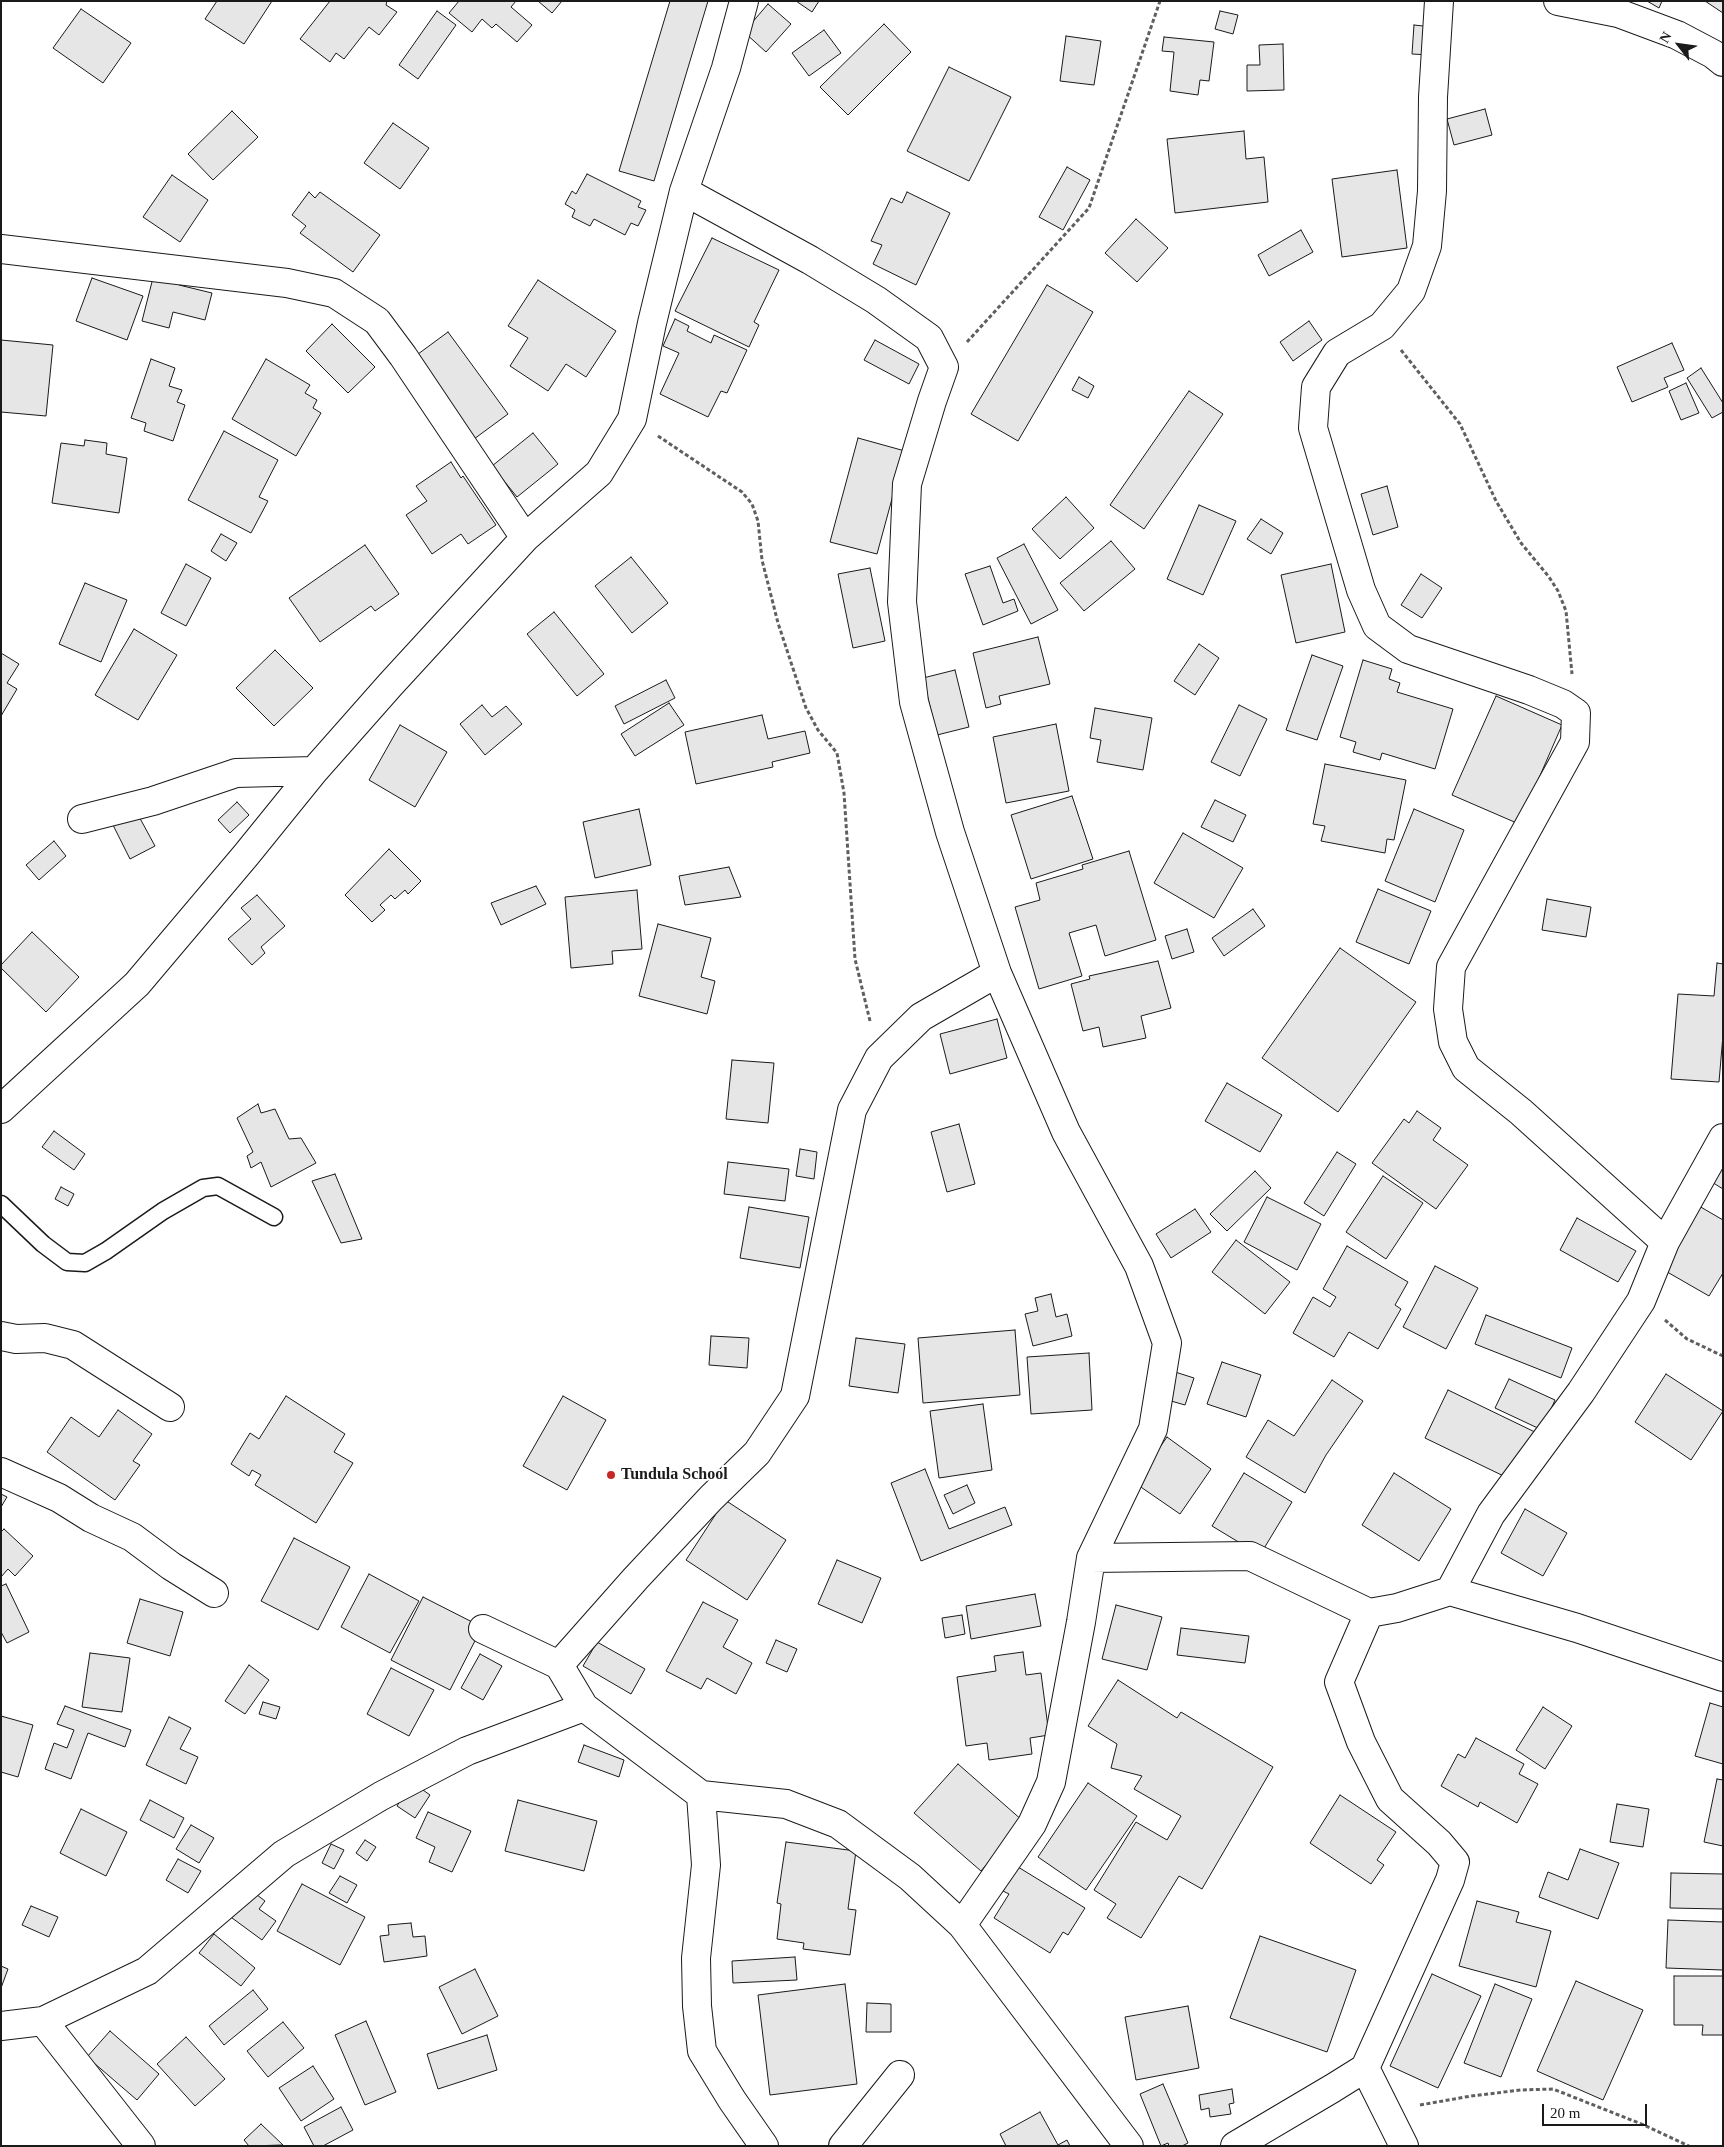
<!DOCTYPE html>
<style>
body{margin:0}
#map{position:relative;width:1724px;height:2147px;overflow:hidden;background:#fff;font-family:Georgia,serif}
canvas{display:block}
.frame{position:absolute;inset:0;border:2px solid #1a1a1a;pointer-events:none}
.north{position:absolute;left:1654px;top:20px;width:50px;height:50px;-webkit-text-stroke:4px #fff;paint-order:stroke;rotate:300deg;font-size:14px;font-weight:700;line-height:20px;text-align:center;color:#1a1a1a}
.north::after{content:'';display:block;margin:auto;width:18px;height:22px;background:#1a1a1a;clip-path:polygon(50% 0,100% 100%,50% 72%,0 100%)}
.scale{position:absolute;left:1542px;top:2104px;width:105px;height:22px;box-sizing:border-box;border:2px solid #1a1a1a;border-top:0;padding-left:6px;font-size:15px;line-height:18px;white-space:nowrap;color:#1a1a1a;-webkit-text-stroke:4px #fff;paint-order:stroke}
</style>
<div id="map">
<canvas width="1724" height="2147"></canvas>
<div class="frame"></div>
<div class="north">N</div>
<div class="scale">20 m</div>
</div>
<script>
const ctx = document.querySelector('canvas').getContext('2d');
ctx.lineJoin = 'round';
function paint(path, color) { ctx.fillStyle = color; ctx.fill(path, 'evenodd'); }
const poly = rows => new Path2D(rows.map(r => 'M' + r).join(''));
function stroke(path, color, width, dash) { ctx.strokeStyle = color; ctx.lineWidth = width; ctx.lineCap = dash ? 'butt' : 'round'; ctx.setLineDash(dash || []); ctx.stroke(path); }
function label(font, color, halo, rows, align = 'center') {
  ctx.font = font + ' Georgia,serif'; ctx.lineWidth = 4; ctx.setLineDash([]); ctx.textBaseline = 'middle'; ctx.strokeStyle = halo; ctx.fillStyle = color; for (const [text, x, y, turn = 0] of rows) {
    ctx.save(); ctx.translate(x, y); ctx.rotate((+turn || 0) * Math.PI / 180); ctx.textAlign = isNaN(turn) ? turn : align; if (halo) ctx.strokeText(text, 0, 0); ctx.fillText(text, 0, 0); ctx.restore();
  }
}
const building = poly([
 [217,1,272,1,244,44,205,19,217,1],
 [330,1,387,1,386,5,397,12,379,35,369,27,344,59,336,53,330,62,300,39,330,1],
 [459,1,516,1,511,7,532,25,517,42,496,24,492,28,482,19,472,32,449,13,459,1],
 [538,1,562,1,552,13,538,1],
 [670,1,708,1,654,181,619,171,670,1],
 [796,1,819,1,812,12,796,1],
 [1647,1,1662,1,1659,8,1647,1],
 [1705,1,1723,1,1723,13,1705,1],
 [768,4,791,24,766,52,744,32,768,4],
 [81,9,131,43,103,83,53,48,81,9],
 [437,11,456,25,418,79,399,65,437,11],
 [1220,11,1238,15,1233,34,1215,29,1220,11],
 [884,24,911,52,848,115,820,87,884,24],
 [1414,25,1432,27,1430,55,1412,54,1414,25],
 [824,30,841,53,809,76,792,53,824,30],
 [1066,36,1101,41,1094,85,1060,81,1066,36],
 [1164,37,1214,42,1209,81,1200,80,1198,95,1170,91,1174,52,1162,51,1164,37],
 [1283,44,1284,90,1247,91,1247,65,1260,65,1259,45,1283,44],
 [949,67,1011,97,969,181,907,151,949,67],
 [1485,109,1492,135,1454,145,1447,119,1485,109],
 [232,111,258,137,213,180,188,154,232,111],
 [393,123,429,148,400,189,364,163,393,123],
 [1244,131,1246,159,1264,157,1268,202,1175,213,1167,139,1244,131],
 [1067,167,1090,180,1063,230,1039,217,1067,167],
 [1397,170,1407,248,1342,257,1332,179,1397,170],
 [587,174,641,201,638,207,646,210,638,226,631,223,625,235,594,219,590,226,572,217,575,210,565,204,572,191,576,194,587,174],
 [172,175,208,200,180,242,143,217,172,175],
 [309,192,315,198,320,192,380,235,353,272,300,233,306,226,292,215,309,192],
 [907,192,950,213,916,285,873,264,882,245,871,241,891,198,902,203,907,192],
 [1136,219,1168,248,1137,282,1105,253,1136,219],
 [1301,230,1313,252,1269,276,1258,255,1301,230],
 [712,238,779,270,754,322,759,325,749,347,675,311,712,238],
 [154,274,180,281,179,285,212,293,205,320,173,312,169,328,142,321,154,274],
 [92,278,143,296,127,340,76,321,92,278],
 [538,280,616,331,586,377,566,364,548,391,510,366,528,338,508,326,538,280],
 [1047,285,1093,312,1018,441,971,414,1047,285],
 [675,319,689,326,687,331,711,343,714,335,747,350,727,393,721,391,708,417,660,394,679,353,663,346,675,319],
 [1309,321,1322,340,1293,361,1280,342,1309,321],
 [332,324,375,367,348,393,306,351,332,324],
 [448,332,508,414,474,439,414,357,448,332],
 [1,340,53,345,46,416,1,412,1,340],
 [875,340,919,364,909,384,864,360,875,340],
 [1672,343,1684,370,1664,378,1668,387,1632,402,1617,367,1672,343],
 [151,359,175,368,169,386,182,390,177,402,185,405,173,441,144,431,146,423,131,418,151,359],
 [266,359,310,385,305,393,317,400,313,408,321,413,296,456,232,419,266,359],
 [1701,368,1723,403,1723,412,1712,418,1687,378,1701,368],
 [1079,377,1094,386,1088,398,1072,390,1079,377],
 [1686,383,1699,413,1681,420,1669,391,1686,383],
 [1189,391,1223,414,1144,529,1110,505,1189,391],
 [224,431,278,460,259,497,268,501,251,533,188,500,224,431],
 [533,433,558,464,517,497,492,466,533,433],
 [858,438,905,451,877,554,830,542,858,438],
 [85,440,107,443,106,454,127,458,119,513,52,503,61,443,84,446,85,440],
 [451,462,461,478,463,476,496,525,468,544,461,534,432,554,406,515,427,501,416,486,451,462],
 [1387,486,1398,527,1373,535,1361,494,1387,486],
 [1066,497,1094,528,1060,559,1032,529,1066,497],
 [1199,505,1236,521,1203,595,1167,579,1199,505],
 [1261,519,1283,533,1271,554,1247,539,1261,519],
 [221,534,237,543,226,561,211,551,221,534],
 [1111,541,1135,569,1084,611,1060,583,1111,541],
 [1024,544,1058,610,1031,624,997,558,1024,544],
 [365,545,399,594,375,611,371,606,320,642,289,598,365,545],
 [631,557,668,603,632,633,595,586,631,557],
 [186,564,211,578,186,626,161,613,186,564],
 [1331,564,1345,632,1296,643,1281,575,1331,564],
 [990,566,1003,603,1014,599,1018,611,983,625,965,574,990,566],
 [870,568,885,641,853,648,838,574,870,568],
 [1421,574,1442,588,1422,618,1401,605,1421,574],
 [85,583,127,600,101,662,59,644,85,583],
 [554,612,604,674,577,696,527,634,554,612],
 [134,629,177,655,138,720,95,695,134,629],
 [1038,637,1050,684,999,696,1001,704,986,708,973,653,1038,637],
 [1199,644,1219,658,1195,695,1174,681,1199,644],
 [275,650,313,688,274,726,236,688,275,650],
 [1,653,19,664,7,683,17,689,1,716,1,653],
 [1312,655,1343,666,1317,740,1286,730,1312,655],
 [1363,660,1392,669,1389,679,1400,683,1397,692,1453,709,1435,769,1382,753,1380,760,1353,752,1356,742,1340,737,1363,660],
 [955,670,969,727,937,735,923,678,955,670],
 [666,680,675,698,624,724,615,706,666,680],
 [1496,696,1562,725,1519,824,1452,795,1496,696],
 [669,703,684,725,635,756,621,734,669,703],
 [482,705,492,717,506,706,522,724,485,755,460,724,482,705],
 [1239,705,1267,719,1240,776,1211,762,1239,705],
 [1095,708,1152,718,1143,770,1097,762,1101,740,1090,738,1095,708],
 [762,715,768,739,805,731,810,753,772,762,773,767,696,784,685,732,762,715],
 [1056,724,1069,791,1006,803,993,737,1056,724],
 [400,725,447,752,415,807,369,780,400,725],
 [1325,764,1406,780,1394,840,1387,839,1385,853,1321,841,1325,826,1313,824,1325,764],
 [1072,796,1093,859,1031,879,1011,815,1072,796],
 [1215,800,1246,815,1233,842,1201,827,1215,800],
 [237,802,249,815,230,833,218,820,237,802],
 [639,809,651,865,595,878,583,822,639,809],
 [1414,809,1464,830,1435,902,1385,881,1414,809],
 [136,811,155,846,130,859,112,823,136,811],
 [1183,833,1243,868,1214,918,1154,883,1183,833],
 [54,841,66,856,39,880,26,865,54,841],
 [389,849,421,881,408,894,405,890,395,899,391,895,380,905,385,910,372,922,345,895,389,849],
 [1129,851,1156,940,1105,956,1096,925,1069,933,1082,976,1039,989,1015,907,1040,900,1036,883,1083,869,1082,865,1129,851],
 [729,867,741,897,685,905,679,876,729,867],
 [536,886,546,904,501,925,491,903,536,886],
 [1378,889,1431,911,1409,964,1356,942,1378,889],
 [637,890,642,949,612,951,613,964,571,968,565,897,637,890],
 [257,895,285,926,261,947,265,953,252,965,228,939,251,919,241,908,257,895],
 [1547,899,1591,907,1586,937,1542,930,1547,899],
 [1253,909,1265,926,1224,956,1212,938,1253,909],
 [658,924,711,938,701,977,715,981,707,1014,639,996,658,924],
 [1187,929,1194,952,1172,959,1165,936,1187,929],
 [32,932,79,977,46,1012,1,968,1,965,32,932],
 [1340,948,1416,1002,1338,1112,1262,1058,1340,948],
 [1158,961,1171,1008,1141,1016,1146,1038,1103,1047,1099,1027,1083,1031,1071,984,1090,979,1089,976,1158,961],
 [1717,963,1723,964,1723,1035,1719,1082,1671,1079,1678,994,1714,996,1717,963],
 [997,1019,1007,1058,950,1074,940,1034,997,1019],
 [732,1060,774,1063,768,1123,726,1119,732,1060],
 [1227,1083,1282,1115,1260,1152,1205,1121,1227,1083],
 [258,1104,261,1113,275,1109,289,1139,301,1138,316,1163,271,1187,261,1162,251,1168,247,1156,253,1152,237,1118,258,1104],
 [1417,1111,1441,1128,1433,1140,1468,1165,1436,1209,1372,1163,1404,1119,1409,1123,1417,1111],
 [959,1124,975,1184,947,1192,931,1132,959,1124],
 [54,1131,85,1154,74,1170,42,1147,54,1131],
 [800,1149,817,1152,814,1179,796,1176,800,1149],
 [1337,1152,1356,1164,1324,1216,1304,1203,1337,1152],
 [1723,1154,1723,1189,1707,1179,1723,1154],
 [728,1162,789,1169,785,1201,724,1194,728,1162],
 [1255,1171,1271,1188,1227,1231,1210,1214,1255,1171],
 [335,1174,362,1239,341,1243,312,1181,335,1174],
 [1383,1176,1423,1203,1386,1259,1346,1232,1383,1176],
 [61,1187,74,1194,68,1206,55,1199,61,1187],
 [1267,1197,1321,1224,1297,1270,1244,1242,1267,1197],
 [1699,1206,1723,1220,1723,1273,1709,1296,1662,1269,1699,1206],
 [749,1207,809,1217,800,1268,740,1258,749,1207],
 [1195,1209,1211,1232,1171,1258,1156,1234,1195,1209],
 [1577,1218,1636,1251,1618,1282,1560,1250,1577,1218],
 [1236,1240,1290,1282,1265,1314,1212,1272,1236,1240],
 [1347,1246,1408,1282,1395,1305,1401,1309,1378,1349,1349,1332,1334,1357,1293,1333,1313,1297,1330,1307,1336,1297,1323,1289,1347,1246],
 [1435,1266,1478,1288,1446,1349,1403,1327,1435,1266],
 [1051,1294,1056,1317,1067,1314,1072,1336,1033,1346,1025,1314,1038,1311,1035,1298,1051,1294],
 [1486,1315,1572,1348,1561,1378,1475,1344,1486,1315],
 [1015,1330,1020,1395,923,1403,918,1338,1015,1330],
 [711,1336,749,1338,747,1368,709,1365,711,1336],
 [856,1338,905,1344,898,1393,849,1386,856,1338],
 [1089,1353,1092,1410,1031,1414,1027,1357,1089,1353],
 [1222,1362,1261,1375,1246,1417,1207,1404,1222,1362],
 [1172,1371,1194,1378,1185,1405,1164,1399,1172,1371],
 [1666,1374,1723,1411,1691,1460,1635,1422,1666,1374],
 [1509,1379,1555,1400,1542,1430,1495,1408,1509,1379],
 [1332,1380,1363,1401,1326,1455,1305,1493,1246,1457,1268,1420,1294,1436,1332,1380],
 [1448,1390,1539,1434,1516,1482,1425,1438,1448,1390],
 [286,1396,345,1434,334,1452,353,1463,316,1523,255,1485,261,1475,252,1470,249,1476,231,1464,250,1433,259,1439,286,1396],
 [563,1396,606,1420,567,1490,523,1466,563,1396],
 [983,1404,992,1470,939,1478,930,1411,983,1404],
 [118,1410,152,1434,133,1461,140,1465,115,1500,47,1452,71,1417,99,1437,118,1410],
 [1167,1437,1211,1469,1180,1514,1135,1483,1167,1437],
 [925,1469,949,1529,1005,1507,1012,1525,921,1561,891,1483,925,1469],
 [1244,1473,1292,1502,1260,1555,1212,1526,1244,1473],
 [1394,1473,1451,1509,1419,1561,1362,1525,1394,1473],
 [967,1485,975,1503,953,1514,944,1495,967,1485],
 [1,1494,7,1497,1,1507,1,1494],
 [725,1500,786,1540,747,1600,686,1560,725,1500],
 [1525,1509,1567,1533,1543,1576,1501,1553,1525,1509],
 [4,1529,33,1556,15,1576,8,1569,1,1577,1,1532,4,1529],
 [294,1538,350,1567,318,1630,261,1601,294,1538],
 [837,1560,881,1578,862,1623,818,1604,837,1560],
 [369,1574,419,1601,390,1653,341,1627,369,1574],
 [6,1584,29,1632,7,1643,1,1632,1,1586,6,1584],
 [1035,1594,1041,1626,971,1639,966,1606,1035,1594],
 [423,1597,482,1627,450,1690,391,1660,423,1597],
 [140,1599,183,1612,170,1656,127,1643,140,1599],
 [703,1602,738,1620,723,1647,752,1663,736,1694,707,1678,701,1689,666,1671,703,1602],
 [1116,1605,1162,1617,1147,1670,1102,1659,1116,1605],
 [962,1615,965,1634,945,1638,942,1618,962,1615],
 [1181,1628,1249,1636,1245,1663,1177,1655,1181,1628],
 [776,1640,797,1649,787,1672,766,1663,776,1640],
 [597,1642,645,1669,631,1694,583,1666,597,1642],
 [1023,1652,1026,1675,1041,1673,1049,1735,1030,1738,1032,1754,989,1760,987,1743,966,1746,957,1677,996,1671,994,1656,1023,1652],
 [90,1653,130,1658,122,1712,82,1707,90,1653],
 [480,1654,502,1666,483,1700,461,1688,480,1654],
 [249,1665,269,1680,245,1714,225,1701,249,1665],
 [391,1668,434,1690,409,1736,367,1714,391,1668],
 [1118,1680,1177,1718,1181,1712,1273,1767,1202,1889,1179,1876,1141,1938,1107,1918,1116,1904,1094,1890,1136,1822,1167,1840,1181,1816,1134,1789,1142,1776,1111,1768,1117,1744,1088,1726,1118,1680],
 [263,1702,280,1707,276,1719,259,1714,263,1702],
 [1710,1703,1723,1707,1723,1764,1695,1756,1710,1703],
 [65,1706,131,1730,125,1747,88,1733,71,1779,45,1769,54,1743,67,1748,74,1730,57,1724,65,1706],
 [1543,1707,1572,1726,1545,1769,1516,1750,1543,1707],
 [1,1716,33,1725,18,1777,1,1772,1,1716],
 [169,1717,191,1728,180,1749,198,1757,186,1784,146,1765,169,1717],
 [1476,1738,1524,1764,1519,1774,1538,1784,1517,1823,1480,1802,1478,1807,1441,1786,1458,1754,1465,1758,1476,1738],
 [584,1745,624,1760,619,1777,578,1762,584,1745],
 [958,1764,1023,1821,981,1871,914,1813,958,1764],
 [1717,1779,1723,1780,1723,1846,1704,1842,1717,1779],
 [412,1782,430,1795,415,1818,397,1806,412,1782],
 [1088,1783,1137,1816,1086,1890,1038,1857,1088,1783],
 [1340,1795,1396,1832,1377,1860,1384,1865,1371,1884,1310,1843,1340,1795],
 [150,1800,184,1818,174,1838,140,1820,150,1800],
 [518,1800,597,1821,584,1871,505,1851,518,1800],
 [1617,1804,1649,1809,1643,1847,1610,1842,1617,1804],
 [81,1809,127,1832,106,1876,60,1853,81,1809],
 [428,1812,471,1831,452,1872,429,1862,435,1847,416,1838,428,1812],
 [191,1825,214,1838,199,1863,176,1849,191,1825],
 [365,1840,376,1847,367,1861,356,1853,365,1840],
 [786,1842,856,1851,848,1909,856,1910,850,1955,803,1949,804,1943,777,1939,781,1904,777,1903,786,1842],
 [331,1844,344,1850,334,1869,322,1863,331,1844],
 [1580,1849,1619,1863,1598,1919,1539,1897,1548,1872,1568,1880,1580,1849],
 [178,1859,201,1871,188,1893,166,1880,178,1859],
 [1018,1867,1085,1908,1068,1935,1063,1932,1050,1953,994,1918,1009,1894,1003,1891,1018,1867],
 [1671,1873,1723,1874,1723,1909,1670,1908,1671,1873],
 [340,1876,357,1885,347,1903,329,1893,340,1876],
 [302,1884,365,1917,340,1965,277,1931,302,1884],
 [248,1888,265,1901,259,1909,276,1921,262,1940,228,1915,248,1888],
 [1477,1901,1519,1912,1516,1922,1551,1931,1536,1987,1459,1966,1477,1901],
 [31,1906,58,1917,49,1937,22,1925,31,1906],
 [1668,1920,1723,1922,1723,1970,1666,1968,1668,1920],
 [411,1923,413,1937,425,1936,427,1956,384,1962,380,1936,389,1935,388,1925,411,1923],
 [214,1934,255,1968,241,1986,199,1953,214,1934],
 [1260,1936,1356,1970,1327,2052,1230,2018,1260,1936],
 [795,1957,797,1980,733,1983,732,1961,795,1957],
 [1,1966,8,1969,1,1988,1,1966],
 [475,1969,498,2016,462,2034,439,1987,475,1969],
 [1432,1974,1481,1996,1438,2088,1390,2066,1432,1974],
 [1674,1976,1723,1976,1723,2035,1702,2035,1703,2025,1674,2025,1674,1976],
 [1576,1981,1643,2010,1603,2100,1537,2071,1576,1981],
 [845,1984,857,2084,770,2095,758,1995,845,1984],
 [1495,1984,1532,1999,1501,2077,1464,2063,1495,1984],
 [253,1990,268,2009,224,2045,209,2026,253,1990],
 [867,2003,891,2004,891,2032,866,2032,867,2003],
 [1188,2006,1199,2068,1136,2080,1125,2017,1188,2006],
 [366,2021,396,2092,365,2105,335,2035,366,2021],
 [283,2022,304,2048,268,2077,247,2051,283,2022],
 [110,2031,159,2074,137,2100,87,2057,110,2031],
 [487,2035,497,2070,438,2089,427,2054,487,2035],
 [186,2037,225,2079,195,2106,157,2064,186,2037],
 [313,2066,334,2099,301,2121,279,2088,313,2066],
 [1163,2084,1188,2143,1182,2146,1169,2146,1168,2143,1161,2146,1140,2094,1163,2084],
 [1232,2089,1234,2103,1229,2104,1231,2114,1210,2117,1209,2108,1201,2110,1199,2095,1232,2089],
 [341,2107,353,2130,323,2146,314,2146,304,2127,341,2107],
 [1040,2112,1058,2145,1067,2140,1070,2146,1006,2146,1000,2134,1040,2112],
 [261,2124,283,2145,249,2146,244,2140,261,2124]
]);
paint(building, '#e6e6e6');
stroke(building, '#1a1a1a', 1);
const lane = poly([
 [1,1204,43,1244,67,1262,85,1263,106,1251,163,1211,203,1188,218,1186,274,1217]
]);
const street = poly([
 [1439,1,1433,97,1432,191,1427,246,1411,291,1382,326,1337,353,1316,387,1313,428,1361,590,1377,626,1408,649,1529,690,1563,704,1576,713,1575,742,1451,967,1448,1009,1453,1042,1466,1068,1521,1112,1665,1242],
 [1558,1,1618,13,1677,35,1713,54,1723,62],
 [684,191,810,260,876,300,929,338,944,367,932,401,907,484,902,602,914,702,950,832,997,973,1066,1132,1139,1266,1167,1343,1153,1429,1091,1558,1081,1622,1051,1782,1032,1824,962,1925],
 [1,249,287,283,334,293,377,321,403,356,525,538],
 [82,819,153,801,236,773,314,771],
 [1,1109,137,984,246,855,314,771,390,685,525,538,599,473,632,419,652,323,684,191,726,68,744,1],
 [1,1336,16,1339,45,1338,73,1345,170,1407],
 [1,1472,59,1498,91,1518,132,1537,171,1566,214,1593],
 [1091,1558,1250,1556,1369,1613,1397,1608,1450,1591,1491,1514,1581,1392,1641,1301,1665,1242,1723,1138],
 [1450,1591,1577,1628,1723,1677],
 [483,1629,559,1665,584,1707,701,1795,786,1804,838,1824,910,1877,962,1925,1129,2146],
 [559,1665,636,1578,711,1498,757,1453,795,1396,852,1110,879,1058,921,1017,997,973],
 [701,1795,706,1865,696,1958,697,2006,702,2051,732,2100,764,2146],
 [43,2021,141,2146],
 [1,2026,43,2021,147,1971,284,1854,381,1796,467,1751,584,1707],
 [1365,2068,1404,2146],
 [843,2146,900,2075],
 [1235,2146,1333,2088,1365,2068,1450,1880,1455,1862,1439,1843,1390,1799,1361,1742,1339,1682,1369,1613]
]);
stroke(lane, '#1a1a1a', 19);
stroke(street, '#1a1a1a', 30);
stroke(poly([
 [967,342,1089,208,1160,1],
 [1401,350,1460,424,1496,501,1521,543,1549,577,1558,591,1566,611,1572,674],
 [658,436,742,492,752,504,758,521,762,560,778,623,806,708,818,730,837,753,844,793,855,959,870,1021],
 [1665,1320,1687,1339,1723,1356],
 [1420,2105,1471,2096,1521,2090,1553,2089,1644,2125,1689,2146]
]), '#5f5f5f', 3, [4, 2.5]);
stroke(lane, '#fff', 16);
stroke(street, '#fff', 28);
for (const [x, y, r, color] of [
 [611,1475,5,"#c62828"]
]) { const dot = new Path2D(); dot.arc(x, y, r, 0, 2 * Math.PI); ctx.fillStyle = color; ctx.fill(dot); stroke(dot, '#fff', 2); }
label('bold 16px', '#1a1a1a', '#fff', [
 ["Tundula School",621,1475]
], 'left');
</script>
